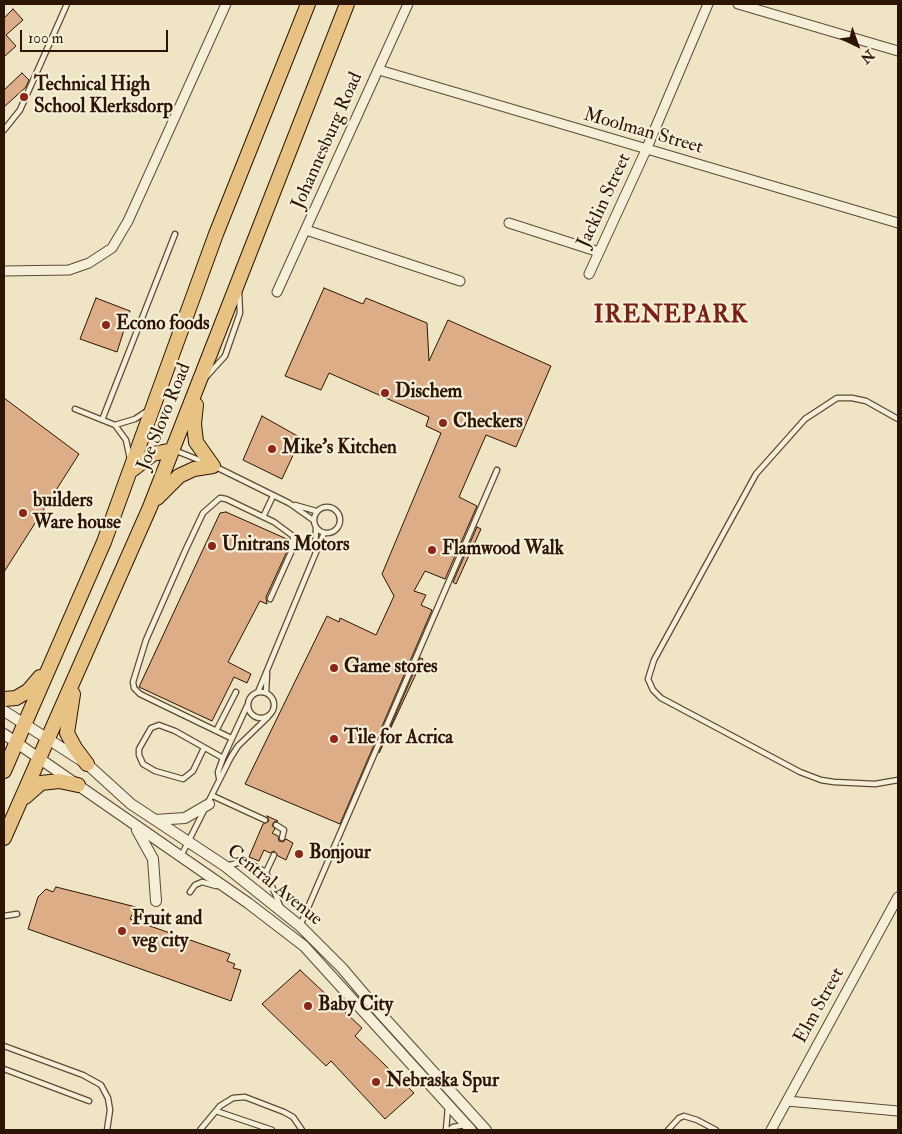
<!DOCTYPE html>
<style>
body{margin:0}
#map{position:relative;width:902px;height:1134px;overflow:hidden;background:#efe5c4;font-family:"IM FELL Double Pica",serif}
canvas{display:block}
.frame{position:absolute;inset:0;border:5px solid #2d1503;pointer-events:none}
.north{position:absolute;left:832px;top:20px;width:50px;height:50px;-webkit-text-stroke:4px #f5eed9;paint-order:stroke;rotate:138deg;font-size:14px;font-weight:700;line-height:20px;text-align:center;color:#2d1503}
.north::after{content:'';display:block;margin:auto;width:18px;height:22px;background:#2d1503;clip-path:polygon(50% 0,100% 100%,50% 72%,0 100%)}
.scale{position:absolute;left:20px;top:30px;width:148px;height:22px;box-sizing:border-box;border:2px solid #2d1503;border-top:0;padding-left:6px;font-size:15px;line-height:18px;white-space:nowrap;color:#2d1503;-webkit-text-stroke:4px #f5eed9;paint-order:stroke}
</style>
<div id="map">
<canvas width="902" height="1134"></canvas>
<div class="frame"></div>
<div class="north">N</div>
<div class="scale">100 m</div>
</div>
<script>
const ctx = document.querySelector('canvas').getContext('2d');
ctx.lineJoin = 'round';
function paint(path, color) { ctx.fillStyle = color; ctx.fill(path, 'evenodd'); }
const poly = rows => new Path2D(rows.map(r => 'M' + r).join(''));
function stroke(path, color, width, dash) { ctx.strokeStyle = color; ctx.lineWidth = width; ctx.lineCap = dash ? 'butt' : 'round'; ctx.setLineDash(dash || []); ctx.stroke(path); }
function label(font, color, halo, rows, align = 'center') {
  ctx.font = font + ' "IM FELL Double Pica",serif'; ctx.lineWidth = 4.5; ctx.setLineDash([]); ctx.textBaseline = 'middle'; ctx.strokeStyle = halo; ctx.fillStyle = color; for (const [text, x, y, turn = 0] of rows) {
    ctx.save(); ctx.translate(x, y); ctx.rotate((+turn || 0) * Math.PI / 180); ctx.textAlign = isNaN(turn) ? turn : align; if (halo) ctx.strokeText(text, 0, 0); ctx.fillText(text, 0, 0); ctx.restore();
  }
}
const building = poly([
 [13,9,23,20,6,35,16,46,4,57,4,18,13,9],
 [22,73,29,80,26,87,4,107,4,90,22,73],
 [324,288,363,304,366,298,427,323,429,361,448,320,551,366,516,447,486,435,459,497,477,506,445,579,425,571,414,591,426,595,421,605,432,610,340,824,245,784,327,616,339,622,340,618,376,635,394,596,382,574,441,433,426,426,429,417,329,373,321,390,285,376,324,288],
 [96,298,130,311,117,352,80,339,96,298],
 [4,398,79,454,4,572,4,398],
 [262,416,301,438,282,479,243,460,262,416],
 [226,512,289,540,289,547,266,597,267,604,260,601,228,662,251,674,247,683,234,677,212,721,139,687,220,513,226,512],
 [477,527,481,529,456,584,453,582,477,527],
 [420,658,423,659,379,753,420,658],
 [267,816,278,821,274,822,272,825,275,829,272,833,278,836,279,841,283,842,286,839,293,843,286,860,278,856,274,851,270,853,264,850,259,861,249,857,263,824,269,821,267,816],
 [56,887,136,907,130,919,230,954,227,961,235,964,233,968,241,970,231,1001,28,929,38,897,46,889,53,892,56,887],
 [300,970,362,1028,355,1036,414,1093,385,1119,331,1061,326,1066,262,1004,300,970]
]);
paint(building, '#dcad86');
stroke(building, '#2d1503', 1);
const service = poly([
 [4,130,20,110,67,4],
 [206,377,225,356,240,313,239,292],
 [75,409,115,425,126,440,130,459],
 [898,419,866,401,852,398,837,398,805,419,756,474,654,660,648,679,653,690,661,698,800,772,821,780,834,782,875,784,898,780],
 [102,420,175,234],
 [115,425,135,419,147,411],
 [174,450,204,462],
 [216,467,289,503,313,520],
 [295,505,316,511],
 '314 520a13 13 0 1 1 26 0a13 13 0 1 1-26 0Z',
 [263,517,273,496],
 [315,551,316,528],
 '248 705a13 13 0 1 1 26 0a13 13 0 1 1-26 0Z',
 [258,692,324,533],
 [266,692,267,673],
 [216,731,236,692],
 [231,738,140,694,134,688,133,682,146,640,186,549,203,513,220,498,226,499,274,522,293,536,293,548,270,599],
 [204,748,193,771,183,779,155,771,143,764,139,755,139,749,151,728,159,725,175,731,223,758],
 [219,778,218,772,223,758,247,706],
 [213,796,265,820],
 [276,825,284,830,282,838],
 [181,856,231,757,238,746,268,717],
 [226,866,245,861,266,872,281,908],
 [266,872,274,855],
 [190,892,195,885,202,882,216,886],
 [4,916,17,914],
 [300,926,497,470],
 [4,1046,83,1075,101,1085,108,1098,110,1110,107,1130],
 [4,1069,89,1101],
 [216,1111,272,1130],
 [200,1130,220,1106,233,1098,245,1097,284,1112,293,1117,302,1130],
 [446,1130,448,1107],
 [449,1130,453,1127,465,1125],
 [668,1130,679,1118,684,1116,697,1120,716,1130]
]);
const minor = poly([
 [738,4,898,51],
 [379,70,898,223],
 [509,223,599,252],
 [306,230,460,281],
 [4,271,69,270,89,263,112,248,128,221,226,4],
 [589,274,646,150,708,4],
 [277,292,408,4],
 [787,1101,898,1111],
 [771,1130,898,897]
]);
const tertiary = poly([
 [4,711,87,764,131,804,225,866,300,926,342,968,381,1014,486,1130],
 [4,734,248,903,304,946,471,1130],
 [155,820,185,818,209,804],
 [137,830,153,859,156,901]
]);
const trunk = poly([
 [132,470,153,454,173,450],
 [157,498,179,476,194,469,213,466,196,442,194,424,196,405],
 [73,694,67,733,75,748,87,764],
 [4,699,16,698,28,691,40,677],
 [4,771,104,542,216,234,308,4],
 [25,797,41,783,59,781,78,785],
 [4,838,150,507,347,4]
]);
stroke(service, '#5e4933', 7);
stroke(minor, '#5e4933', 11);
stroke(tertiary, '#5e4933', 12);
stroke(trunk, '#2d1503', 16);
stroke(service, '#f5eed9', 4.5);
stroke(minor, '#f5eed9', 9);
stroke(tertiary, '#f5eed9', 10);
stroke(trunk, '#e8c282', 14);
for (const [x, y, r, color] of [
 [24,97,5,"#8f2418"],
 [106,325,5,"#8f2418"],
 [385,393,5,"#8f2418"],
 [443,423,5,"#8f2418"],
 [272,449,5,"#8f2418"],
 [23,513,5,"#8f2418"],
 [212,546,5,"#8f2418"],
 [432,550,5,"#8f2418"],
 [334,668,5,"#8f2418"],
 [334,739,5,"#8f2418"],
 [299,854,5,"#8f2418"],
 [122,931,5,"#8f2418"],
 [308,1006,5,"#8f2418"],
 [376,1082,5,"#8f2418"]
]) { const dot = new Path2D(); dot.arc(x, y, r, 0, 2 * Math.PI); ctx.fillStyle = color; ctx.fill(dot); stroke(dot, '#f5eed9', 2); }
label('bold 19px', '#2d1503', '#f5eed9', [
 ["Technical High",34,86],
 ["School Klerksdorp",34,108],
 ["Econo foods",116,325],
 ["Dischem",395,393],
 ["Checkers",453,423],
 ["Mike's Kitchen",282,449],
 ["builders",33,502],
 ["Ware house",33,524],
 ["Unitrans Motors",222,546],
 ["Flamwood Walk",442,550],
 ["Game stores",344,668],
 ["Tile for Acrica",344,739],
 ["Bonjour",309,854],
 ["Fruit and",132,920],
 ["veg city",132,942],
 ["Baby City",318,1006],
 ["Nebraska Spur",386,1082]
], 'left');
label('19px', '#2d1503', '#f5eed9', [
 ["Moolman Street",643,132,16],
 ["Johannesburg Road",328,141,-66],
 ["Jacklin Street",605,201,-65],
 ["Joe Slovo Road",165,417,-68],
 ["Central Avenue",274,886,39],
 ["Elm Street",820,1006,-61]
]);
ctx.letterSpacing = '1px';
label('bold 24px', '#7a1f14', '#f5eed9', [
 ["IRENEPARK",671,317]
]);
ctx.letterSpacing = '0px';
</script>
